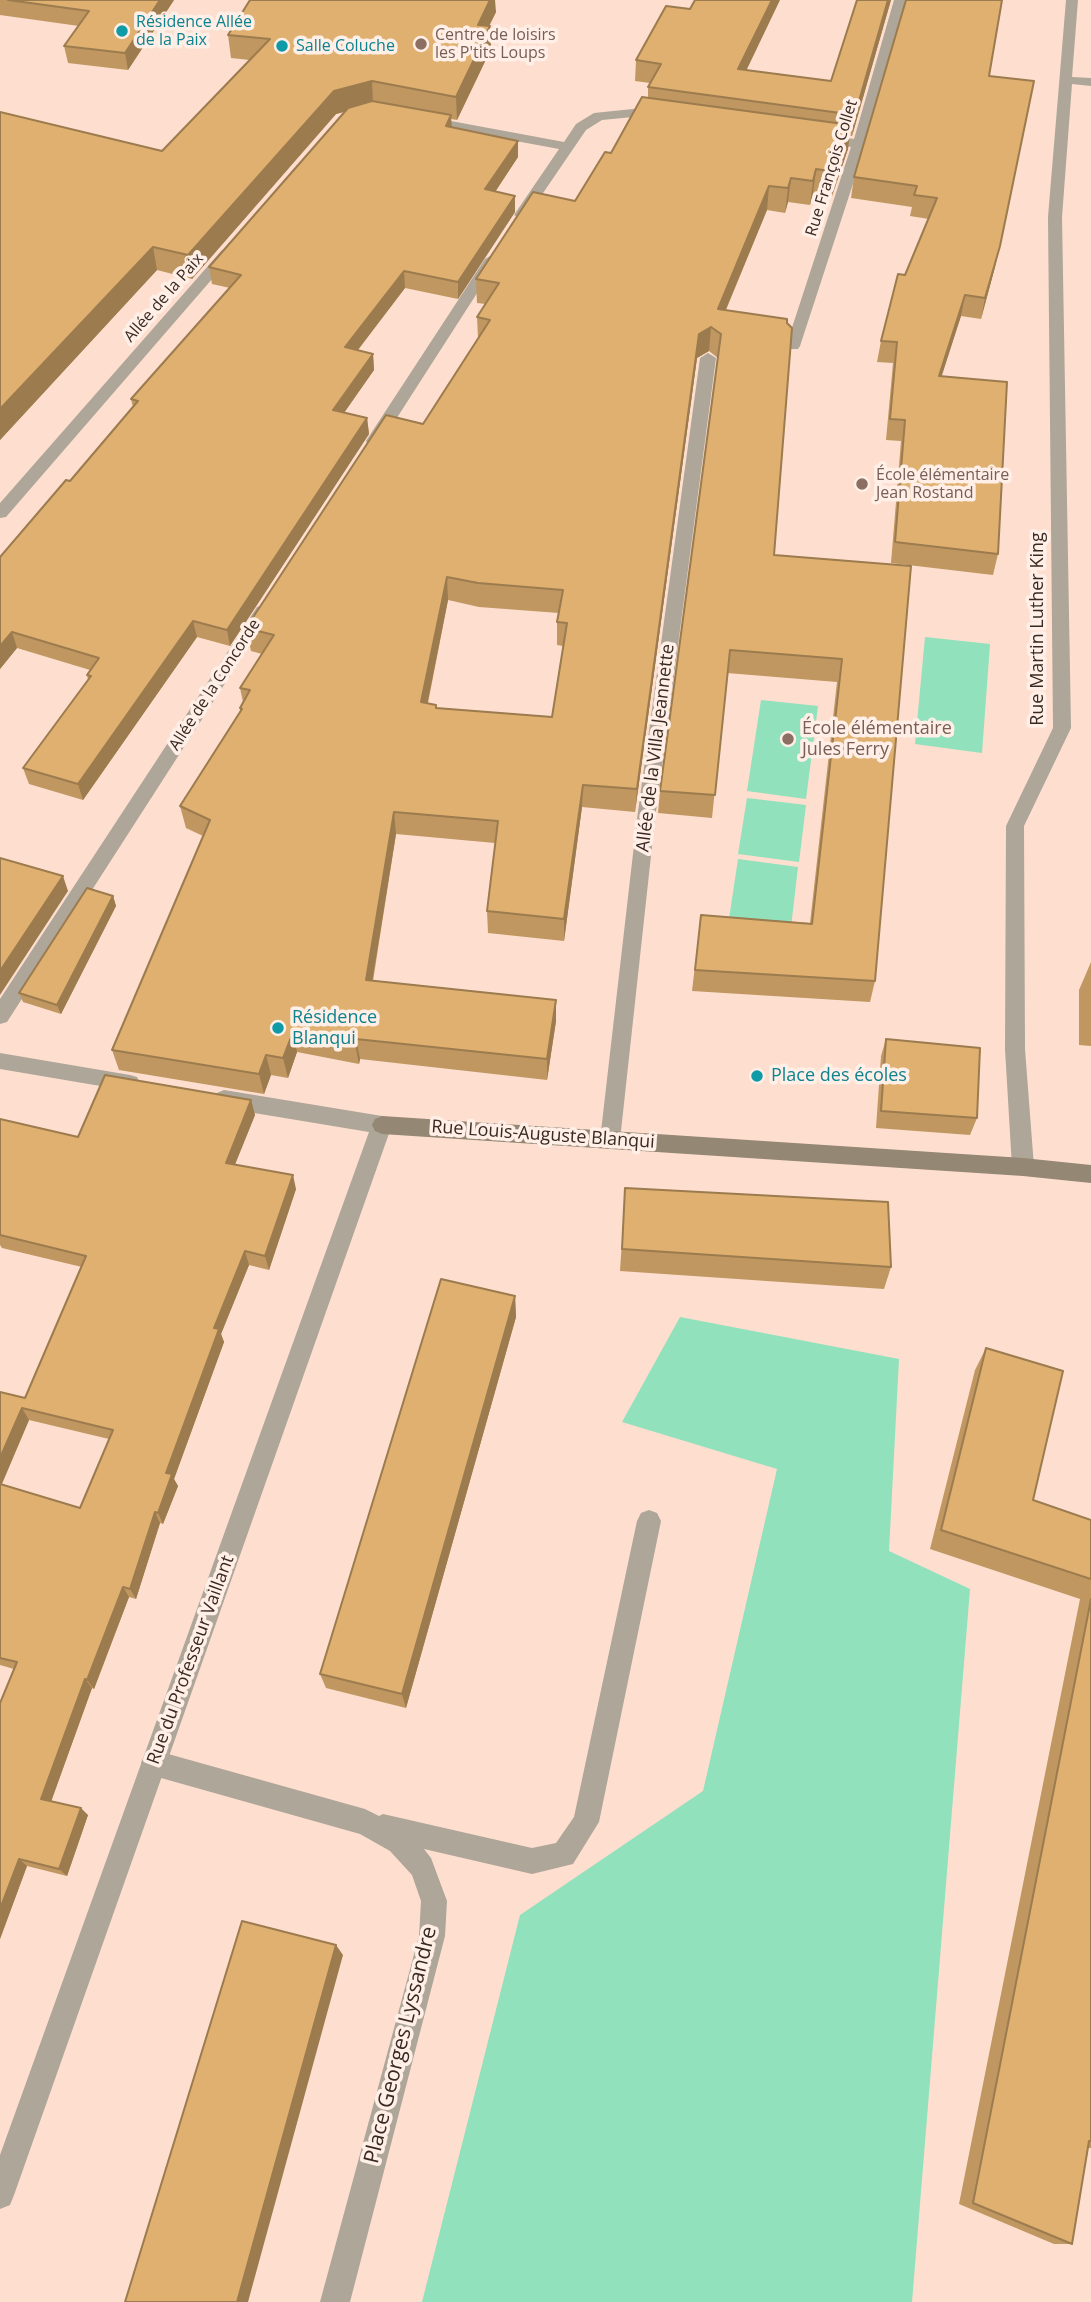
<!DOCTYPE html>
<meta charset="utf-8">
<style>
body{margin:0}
canvas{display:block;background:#fddecf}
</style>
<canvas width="1091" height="2302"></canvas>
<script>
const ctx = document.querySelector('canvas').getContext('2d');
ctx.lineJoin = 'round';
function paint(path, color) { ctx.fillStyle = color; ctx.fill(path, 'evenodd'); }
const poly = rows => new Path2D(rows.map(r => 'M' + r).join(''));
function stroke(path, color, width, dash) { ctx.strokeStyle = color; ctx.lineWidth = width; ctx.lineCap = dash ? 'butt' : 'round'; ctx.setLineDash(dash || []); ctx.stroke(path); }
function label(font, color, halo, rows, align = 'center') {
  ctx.font = font + ' "Open Sans",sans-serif'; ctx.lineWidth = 7; ctx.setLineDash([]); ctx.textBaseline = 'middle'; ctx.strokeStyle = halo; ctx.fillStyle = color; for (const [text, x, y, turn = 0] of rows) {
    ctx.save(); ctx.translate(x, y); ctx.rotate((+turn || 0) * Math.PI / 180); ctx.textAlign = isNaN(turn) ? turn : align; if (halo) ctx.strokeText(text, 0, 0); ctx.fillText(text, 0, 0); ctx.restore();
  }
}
paint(poly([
 [925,637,990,644,982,753,915,744],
 [761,700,818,706,806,799,747,791],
 [747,798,806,805,799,862,738,854],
 [738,859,798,867,791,927,729,919],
 [680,1317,899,1359,889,1551,970,1589,912,2302,422,2302,520,1915,703,1791,777,1469,622,1422]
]), '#90e1bc');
paint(poly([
 [708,353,716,358,655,819,620,1140,617,1146,610,1149,603,1146,600,1140,637,819,700,358,708,353],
 [649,1510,657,1513,661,1521,599,1822,573,1864,532,1874,424,1849,431,1858,447,1901,445,1936,350,2302,320,2302,419,1936,421,1901,412,1875,390,1851,360,1834,154,1776,145,1772,141,1763,145,1754,154,1750,365,1809,379,1816,383,1814,532,1848,556,1843,574,1817,637,1521,641,1513,649,1510]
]), '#aea698');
paint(poly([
 [894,0,906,0,866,144,800,346,798,349,788,349,786,346,851,147,820,142,813,138,820,134,854,139,894,0],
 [1066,0,1078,0,1072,77,1091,78,1091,86,1072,84,1062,217,1071,728,1024,826,1025,1049,1034,1167,1030,1173,1023,1176,1016,1173,1012,1167,1005,1049,1006,826,1053,728,1048,217,1066,0],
 [633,109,660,112,667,116,660,120,633,117,602,120,586,130,526,218,521,219,514,215,559,149,424,124,417,120,424,116,564,142,576,124,594,113,633,109],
 [227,249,234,253,232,256,6,517,0,518,0,503,222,250,227,249],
 [492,255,499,259,382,441,380,445,368,445,366,441,485,259,492,255],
 [263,605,271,611,269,615,7,1022,0,1024,0,999,257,607,263,605],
 [0,1053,130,1075,137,1077,140,1083,137,1089,130,1091,0,1069,0,1053],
 [224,1090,382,1116,389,1119,392,1125,14,2195,10,2205,0,2209,0,2155,369,1132,224,1108,217,1105,214,1099,217,1093,224,1090]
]), '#aea698');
paint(poly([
 [382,1116,1023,1158,1091,1165,1091,1183,1023,1176,382,1134,375,1131,372,1125,375,1119,382,1116]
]), '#948773');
paint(poly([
 [0,0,174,0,128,70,68,63,64,46,79,26,0,15],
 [891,0,852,136,849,136,848,149,832,196,813,193,810,205,788,202,785,213,767,210,726,310,774,555,911,566,875,981,870,1002,692,991,701,915,810,923,837,682,727,673,712,818,658,813,660,791,718,358,709,351,697,358,635,812,582,807,564,941,488,933,487,911,495,843,396,834,373,981,556,1021,547,1080,360,1059,359,1064,297,1052,288,1078,271,1075,264,1094,119,1070,112,1050,203,836,186,828,180,806,240,711,240,708,243,702,240,688,262,654,251,651,246,628,423,424,478,338,477,317,486,304,477,303,476,279,575,201,611,153,648,98,648,87,650,83,635,81,636,60,746,70,831,81],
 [448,600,479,607,559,613,557,622,557,645,563,646,552,717,436,708,428,703],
 [496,12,489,26,491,49,457,120,451,119,451,127,518,141,518,157,495,191,515,212,458,299,405,288,358,350,373,354,374,370,344,412,367,418,369,434,230,646,197,637,83,800,29,784,23,768,88,680,87,675,90,670,17,648,0,669,0,557,70,481,133,407,131,399,230,288,212,284,209,267,344,112,336,114,192,279,157,270,0,440,0,112,162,151,250,60,231,58,228,35],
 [989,76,995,267,981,319,961,316,941,376,998,554,993,575,891,563,901,441,886,440,893,363,877,362,881,341,905,275,929,219,910,216,912,207,851,198,854,177],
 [113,896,116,906,61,1014,23,1002,19,993],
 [1091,962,1091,1046,1079,1045,1079,990],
 [886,1039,977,1118,970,1135,876,1128,881,1056],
 [251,1100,255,1115,235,1164,296,1189,269,1270,249,1265,221,1334,224,1342,174,1479,178,1486,163,1524,160,1523,136,1599,129,1597,94,1689,92,1688,51,1802,88,1815,67,1876,27,1866,0,1939,14,1669,0,1665,0,1392,25,1398,82,1267,2,1248,0,1245,0,1119,78,1137],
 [29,1420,109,1439,80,1508,2,1484],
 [624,1211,891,1267,884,1289,620,1271],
 [515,1296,516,1317,406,1708,326,1688,320,1674],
 [986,1348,1033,1500,1091,1520,1091,2148,1088,2148,1072,2244,1054,2244,959,2204,1080,1599,930,1549,975,1370]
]), '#c09760');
paint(poly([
 [160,0,174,0,128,70,125,53],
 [490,0,495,0,496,12,478,48,478,25],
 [772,0,780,0,737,90,738,69],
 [888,0,891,0,852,136,855,115],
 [490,26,491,49,457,120,456,97],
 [372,81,373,104,336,114,192,279,188,255,334,91],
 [451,115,452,132,446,126],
 [851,125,848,149,832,196,836,172],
 [518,141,518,157,486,206,485,189],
 [816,169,813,193,810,205,813,181],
 [791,178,788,202,785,213,788,188],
 [769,186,767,210,716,333,718,309],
 [515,196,515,212,458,299,458,282],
 [1000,246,995,267,981,319,985,298],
 [153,247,157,270,0,440,0,409],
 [404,271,405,288,347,364,345,347],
 [965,295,961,316,935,397,939,376],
 [711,327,709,351,697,358,635,812,637,789,699,334],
 [373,354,374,370,335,426,333,410],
 [367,418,369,434,230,646,227,630],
 [447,577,448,600,423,725,421,702],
 [193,621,197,637,83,800,78,784],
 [12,632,17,648,0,669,0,646],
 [583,785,582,807,564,941,564,919],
 [394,812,396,834,369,1001,366,980],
 [63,876,68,891,0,995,0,971],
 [113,896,116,906,61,1014,57,1005],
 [556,1000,556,1021,547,1080,547,1059],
 [293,1032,297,1052,288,1078,283,1058],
 [356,1039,360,1059,359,1064,355,1044],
 [266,1055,271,1075,264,1094,259,1074],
 [251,1100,255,1115,230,1177,226,1163],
 [293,1175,296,1189,269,1270,265,1256],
 [245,1251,249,1265,221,1334,224,1342,174,1479,178,1486,163,1524,158,1513,166,1473,214,1328],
 [515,1296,516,1317,406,1708,402,1694],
 [22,1408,29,1420,0,1488,0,1458],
 [155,1512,160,1523,136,1599,130,1589],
 [123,1587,129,1597,94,1689,87,1680],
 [85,1679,92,1688,49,1807,41,1799],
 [81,1808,88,1815,67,1876,59,1869],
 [19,1859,27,1866,0,1939,0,1909],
 [336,1945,343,1955,248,2302,237,2302]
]), '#9c7b4e');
const building = poly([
 [8,0,160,0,125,53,64,46,89,11,8,0],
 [250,0,490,0,478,25,490,26,456,97,372,81,334,91,188,255,153,247,0,409,0,112,162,151,270,39,228,35,250,0],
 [695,0,772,0,738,69,831,81,857,0,888,0,855,115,648,87,661,64,636,60,666,6,690,9,695,0],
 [906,0,1002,0,989,76,1034,81,1000,246,985,298,965,295,939,376,1007,382,998,554,895,542,905,420,890,419,897,342,881,341,898,274,905,275,937,198,914,195,917,186,854,177,906,0],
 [642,97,851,125,836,172,816,169,813,181,791,178,788,188,769,186,718,309,787,319,787,323,792,328,774,555,911,566,875,981,695,970,701,915,812,924,842,659,730,650,715,795,660,791,721,334,711,327,699,334,637,789,583,785,564,919,487,911,498,821,394,812,366,980,556,1000,547,1059,356,1039,355,1044,293,1032,283,1058,266,1055,259,1074,112,1050,210,820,180,806,242,709,240,708,250,690,240,688,274,635,246,628,386,415,423,424,490,320,477,317,499,283,476,279,533,192,575,201,605,152,611,153,642,97],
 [447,577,478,583,563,590,557,622,567,623,552,717,436,708,436,705,421,702,447,577],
 [372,101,451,115,446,126,518,141,485,189,515,196,458,282,404,271,345,347,373,354,333,410,367,418,227,630,193,621,78,784,23,768,91,676,87,675,99,658,12,632,0,646,0,557,66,480,70,481,138,401,131,399,241,275,209,267,348,108,372,101],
 [0,858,63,876,0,971,0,858],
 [87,888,113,896,57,1005,19,993,87,888],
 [886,1039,980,1048,977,1118,881,1111,886,1039],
 [105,1075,251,1100,226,1163,293,1175,265,1256,245,1251,214,1328,219,1329,166,1473,172,1474,158,1513,155,1512,130,1589,123,1587,87,1680,85,1679,41,1799,81,1808,59,1869,19,1859,0,1909,0,1703,17,1662,0,1658,0,1484,80,1508,113,1430,22,1408,0,1458,0,1392,25,1398,86,1256,0,1235,0,1119,78,1137,105,1075],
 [625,1188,888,1202,891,1267,622,1249,625,1188],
 [441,1279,515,1296,402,1694,320,1674,441,1279],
 [986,1348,1063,1371,1033,1500,1091,1520,1091,1579,941,1530,986,1348],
 [1091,1599,1091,2141,1089,2141,1072,2244,973,2203,1091,1599],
 [242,1921,336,1945,237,2302,125,2302,242,1921]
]);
paint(building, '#dfb070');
stroke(building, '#9c7b4e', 2);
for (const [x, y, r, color] of [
 [122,31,7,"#0f9aa8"],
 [421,44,7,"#8d6e63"],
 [282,46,7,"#0f9aa8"],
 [862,484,7,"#8d6e63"],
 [788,739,7,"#8d6e63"],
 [278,1028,7,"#0f9aa8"],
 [757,1076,7,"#0f9aa8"]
]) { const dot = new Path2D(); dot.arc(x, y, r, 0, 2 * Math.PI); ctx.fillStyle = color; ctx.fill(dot); stroke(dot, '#ffefe7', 2.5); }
label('16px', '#0d838f', '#ffefe7', [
 ["Résidence Allée",136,22],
 ["de la Paix",136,40],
 ["Salle Coluche",296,46]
], 'left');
label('16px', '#785e54', '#ffefe7', [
 ["Centre de loisirs",435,35],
 ["les P'tits Loups",435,53],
 ["École élémentaire",876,475],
 ["Jean Rostand",876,493]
], 'left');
label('16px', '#382a23', '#ffefe7', [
 ["Rue François Collet",832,168,-73],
 ["Allée de la Paix",164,298,-49],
 ["Allée de la Concorde",215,685,-57]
]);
label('18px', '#382a23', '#ffefe7', [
 ["Rue Martin Luther King",1038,629,-90],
 ["Allée de la Villa Jeannette",656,748,-83],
 ["Rue Louis-Auguste Blanqui",543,1135,4],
 ["Rue du Professeur Vaillant",191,1660,-70]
]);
label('18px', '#785e54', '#ffefe7', [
 ["École élémentaire",802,729],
 ["Jules Ferry",802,750]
], 'left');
label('18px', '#0d838f', '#ffefe7', [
 ["Résidence",292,1018],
 ["Blanqui",292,1039],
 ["Place des écoles",771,1076]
], 'left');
label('21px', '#382a23', '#ffefe7', [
 ["Place Georges Lyssandre",401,2045,-76]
]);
</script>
